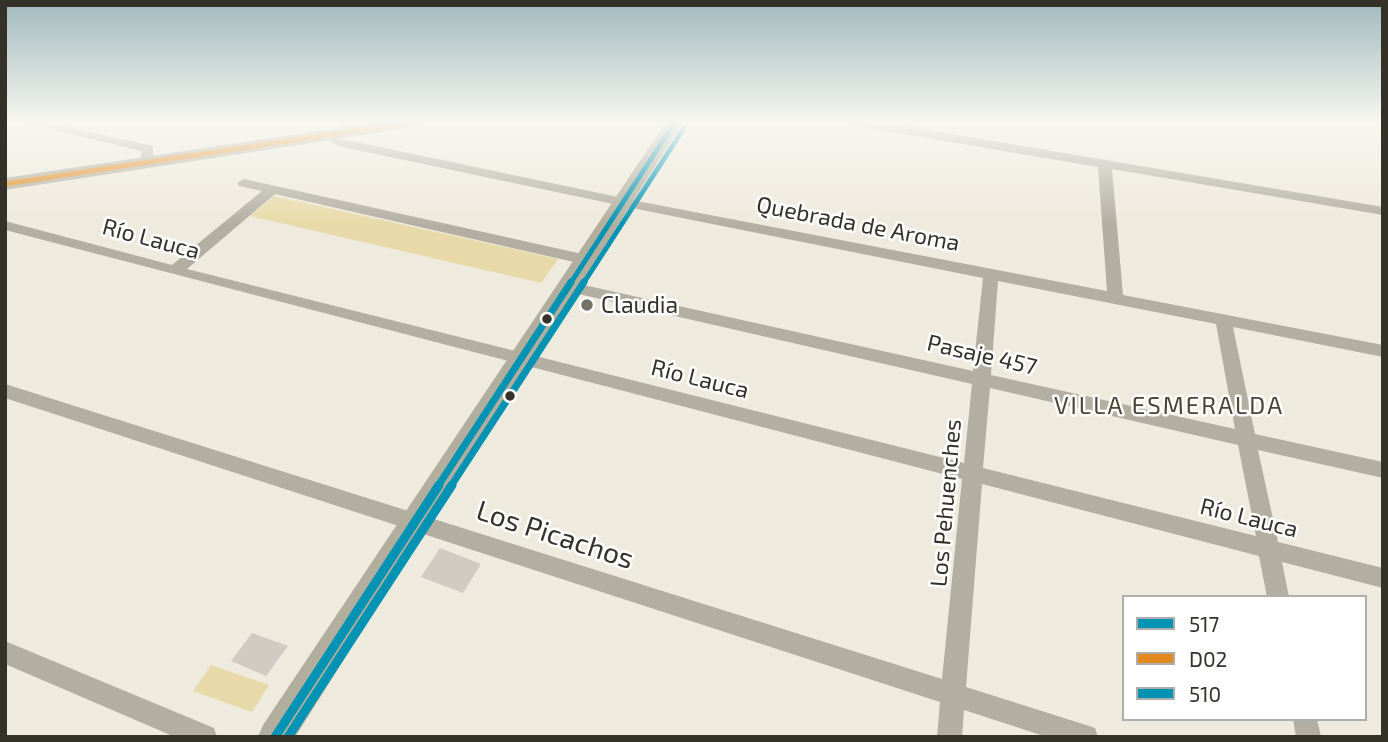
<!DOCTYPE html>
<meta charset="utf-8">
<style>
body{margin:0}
#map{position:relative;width:1388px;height:742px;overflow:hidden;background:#eeeadd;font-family:"Exo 2",sans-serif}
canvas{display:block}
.frame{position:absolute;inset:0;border:7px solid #333128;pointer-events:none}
.legend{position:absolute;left:1122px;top:595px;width:245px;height:126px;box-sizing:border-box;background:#fff;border:2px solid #adada9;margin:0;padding:9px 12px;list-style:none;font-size:21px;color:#333128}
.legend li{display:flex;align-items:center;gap:14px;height:35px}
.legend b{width:35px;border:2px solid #adada9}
</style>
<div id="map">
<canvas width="1388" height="742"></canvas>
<div class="frame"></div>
<ul class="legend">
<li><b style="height:9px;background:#0093b3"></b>517</li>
<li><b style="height:9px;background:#e38a1e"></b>D02</li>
<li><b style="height:9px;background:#0093b3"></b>510</li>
</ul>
</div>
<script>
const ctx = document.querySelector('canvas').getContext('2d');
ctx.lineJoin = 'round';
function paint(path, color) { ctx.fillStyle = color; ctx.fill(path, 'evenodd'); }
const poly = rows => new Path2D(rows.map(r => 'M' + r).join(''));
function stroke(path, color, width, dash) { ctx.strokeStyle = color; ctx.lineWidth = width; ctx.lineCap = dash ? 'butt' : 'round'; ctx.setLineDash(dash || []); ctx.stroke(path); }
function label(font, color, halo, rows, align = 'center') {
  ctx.font = font + ' "Exo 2",sans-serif'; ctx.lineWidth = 5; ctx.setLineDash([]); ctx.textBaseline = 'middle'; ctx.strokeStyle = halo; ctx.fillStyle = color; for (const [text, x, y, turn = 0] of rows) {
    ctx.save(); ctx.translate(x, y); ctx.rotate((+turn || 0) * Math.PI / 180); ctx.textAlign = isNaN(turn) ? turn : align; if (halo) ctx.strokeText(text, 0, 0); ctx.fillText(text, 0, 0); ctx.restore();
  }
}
paint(poly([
 [274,196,558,259,541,283,250,216],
 [211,665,269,685,252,712,193,691]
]), '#e8daa8');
paint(poly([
 [440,548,481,564,463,593,421,577],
 [252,633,288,646,266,676,231,661]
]), '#d0ccc3');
paint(poly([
 [21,122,46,122,153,146,153,163,151,166,141,166,141,151,21,122],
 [345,122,361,122,337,136,342,139,637,201,1107,291,1098,167,856,126,850,122,881,122,1383,207,1383,215,1112,169,1123,295,1383,345,1383,357,1233,327,1255,434,1383,462,1383,478,1258,450,1278,542,1383,568,1383,588,1282,562,1289,597,1267,597,1259,556,982,484,966,687,1086,725,1095,728,1098,737,1047,737,964,710,962,737,937,737,940,702,5,398,5,384,942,679,962,479,5,230,5,221,172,265,262,191,239,186,237,183,244,179,587,255,592,257,595,260,592,263,587,265,275,194,187,269,964,463,972,384,570,292,562,287,570,282,973,371,983,278,637,209,338,146,322,136,345,122],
 [998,281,1216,324,1235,429,991,375,998,281],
 [990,388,1238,445,1256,536,983,468,990,388],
 [5,641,214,728,217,737,175,737,5,664,5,641],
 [1293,719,1317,719,1321,737,1296,737,1293,719]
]), '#b2aea2');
paint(poly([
 [377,122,423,122,415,127,5,190,5,178,377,122],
 [666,122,683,122,295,737,258,737,263,725,666,122]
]), '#b2ae9e');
stroke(poly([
 [570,284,675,122]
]), '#0093b3', 5);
stroke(poly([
 [438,486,571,282]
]), '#0093b3', 7);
stroke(poly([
 [275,737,439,485]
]), '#0093b3', 9);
stroke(poly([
 [5,184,412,122]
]), '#e38a1e', 5);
stroke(poly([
 [583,284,684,128]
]), '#0093b3', 5);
stroke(poly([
 [451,486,584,282]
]), '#0093b3', 7);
stroke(poly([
 [288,737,452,485]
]), '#0093b3', 9);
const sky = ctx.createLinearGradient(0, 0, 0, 226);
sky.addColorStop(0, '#a0b9bc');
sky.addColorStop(0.54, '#f7f6f0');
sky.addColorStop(1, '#f7f6f000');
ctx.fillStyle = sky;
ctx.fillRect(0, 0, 1388, 226);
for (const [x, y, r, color] of [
 [587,305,7,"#747267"],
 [547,319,6,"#333128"],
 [510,396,6,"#333128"]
]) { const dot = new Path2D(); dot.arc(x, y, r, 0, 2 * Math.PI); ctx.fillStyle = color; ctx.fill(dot); stroke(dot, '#fff', 2.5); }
label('23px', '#333128', '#fff', [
 ["Quebrada de Aroma",858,224,11],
 ["Río Lauca",151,239,15],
 ["Pasaje 457",982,355,13],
 ["Río Lauca",700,379,14],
 ["Los Pehuenches",946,503,-85],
 ["Río Lauca",1249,518,14]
]);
label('23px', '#333128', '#fff', [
 ["Claudia",601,305]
], 'left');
ctx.letterSpacing = '2px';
label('24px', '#4a4432', '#fff', [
 ["VILLA ESMERALDA",1169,406]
]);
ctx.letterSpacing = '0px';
label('28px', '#333128', '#fff', [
 ["Los Picachos",555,535,18]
]);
</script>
